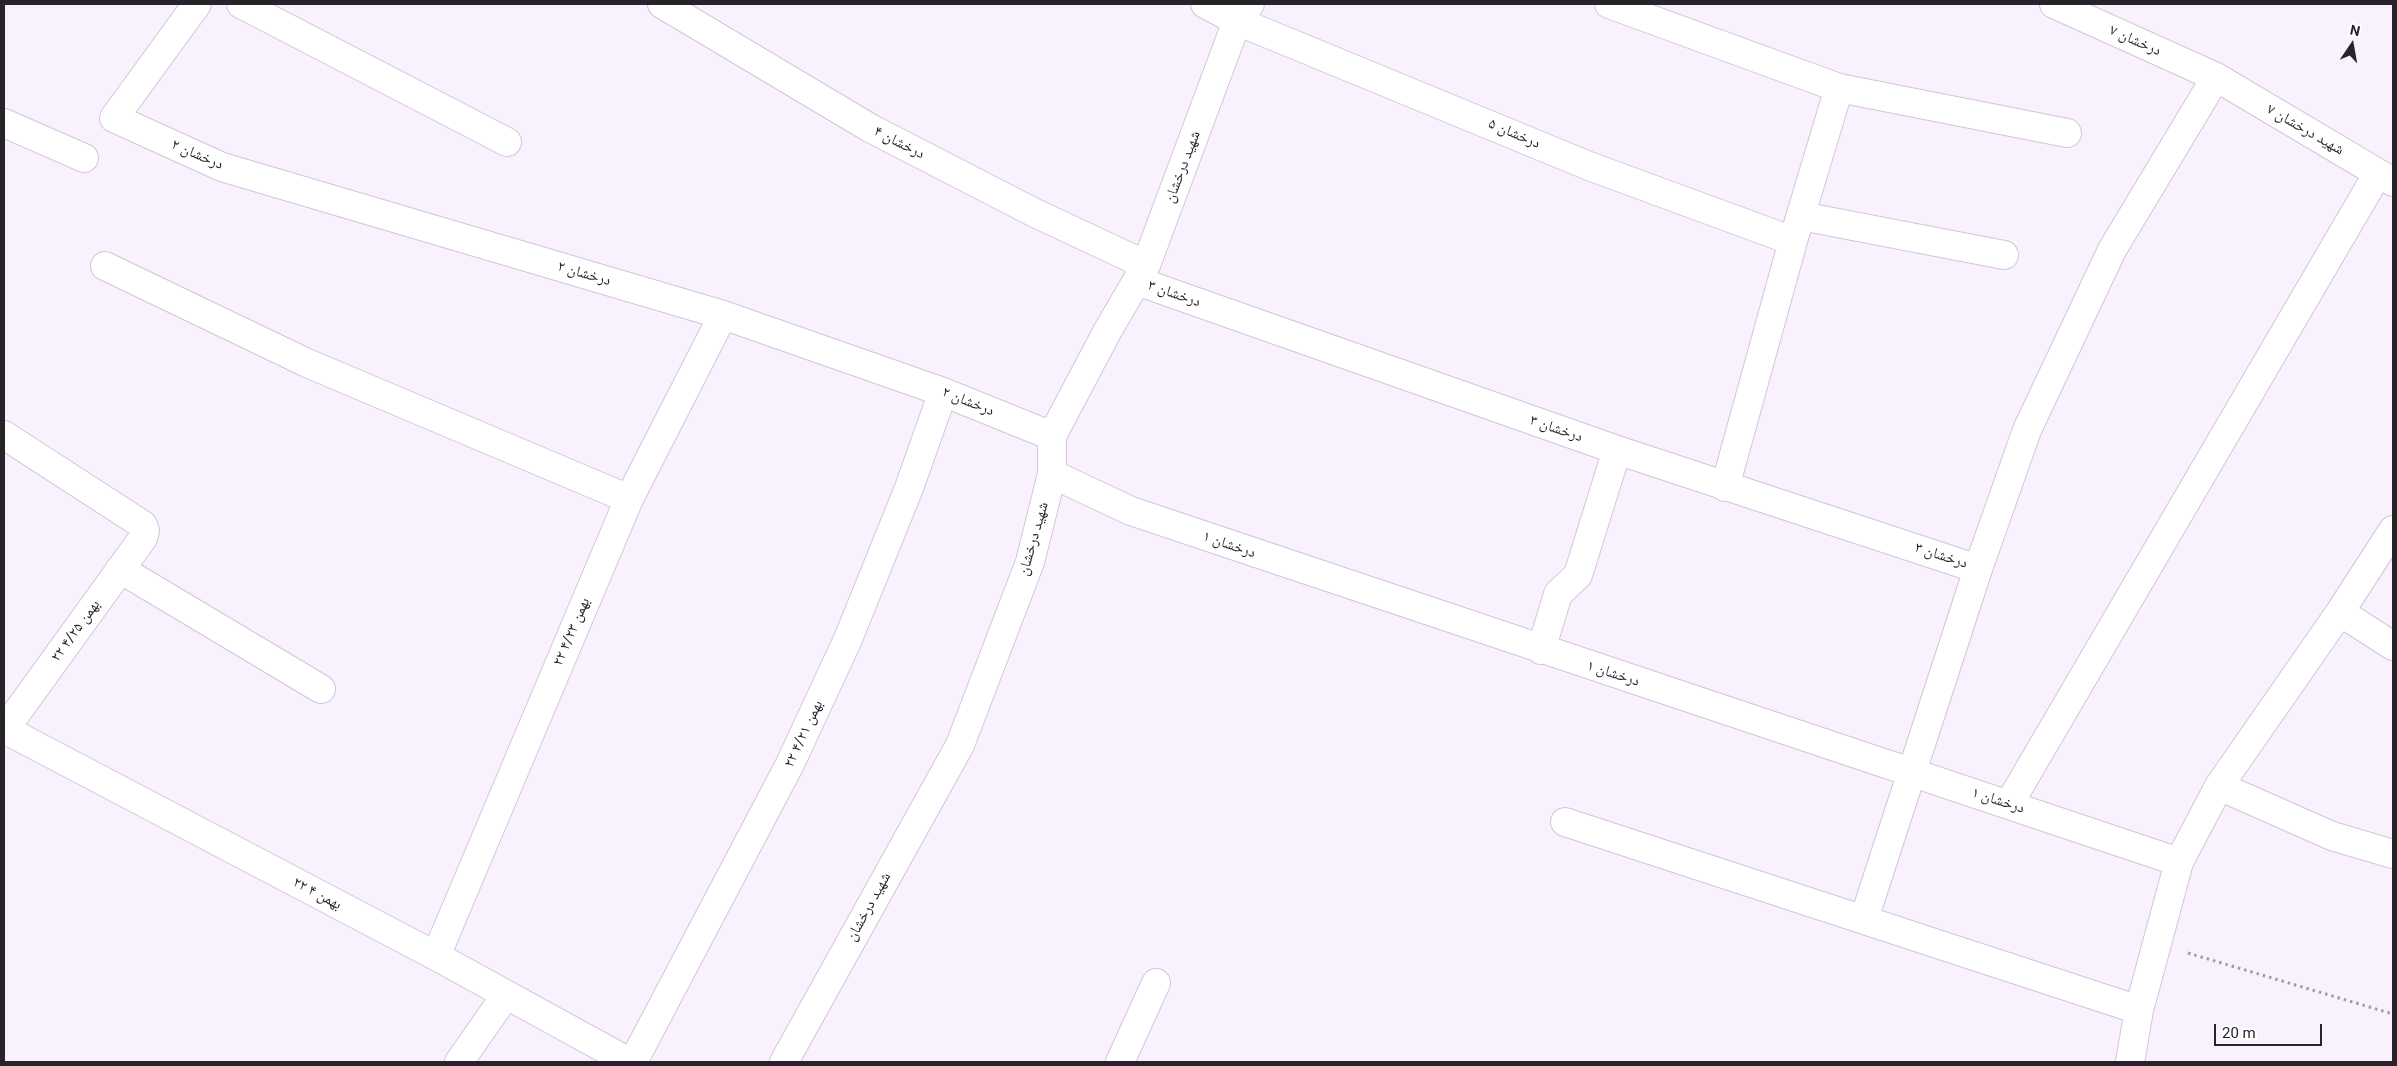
<!DOCTYPE html>
<meta charset="utf-8">
<style>
body{margin:0}
#map{position:relative;width:2397px;height:1066px;overflow:hidden;background:#f9f1fd;font-family:Roboto,sans-serif}
canvas{display:block}
.frame{position:absolute;inset:0;border:5px solid #28232a;pointer-events:none}
.north{position:absolute;left:2327px;top:20px;width:50px;height:50px;-webkit-text-stroke:4px #fff;paint-order:stroke;rotate:12deg;font-size:14px;font-weight:700;line-height:20px;text-align:center;color:#28232a}
.north::after{content:'';display:block;margin:auto;width:18px;height:22px;background:#28232a;clip-path:polygon(50% 0,100% 100%,50% 72%,0 100%)}
.scale{position:absolute;left:2214px;top:1024px;width:108px;height:22px;box-sizing:border-box;border:2px solid #28232a;border-top:0;padding-left:6px;font-size:15px;line-height:18px;white-space:nowrap;color:#28232a;-webkit-text-stroke:4px #fff;paint-order:stroke}
</style>
<div id="map">
<canvas width="2397" height="1066"></canvas>
<div class="frame"></div>
<div class="north">N</div>
<div class="scale">20 m</div>
</div>
<script>
const ctx = document.querySelector('canvas').getContext('2d');
ctx.lineJoin = 'round';
const poly = rows => new Path2D(rows.map(r => 'M' + r).join(''));
function stroke(path, color, width, dash) { ctx.strokeStyle = color; ctx.lineWidth = width; ctx.lineCap = dash ? 'butt' : 'round'; ctx.setLineDash(dash || []); ctx.stroke(path); }
function label(font, color, halo, rows, align = 'center') {
  ctx.font = font + ' Roboto,"Noto Naskh Arabic",sans-serif'; ctx.lineWidth = 4.5; ctx.setLineDash([]); ctx.textBaseline = 'middle'; ctx.strokeStyle = halo; ctx.fillStyle = color; for (const [text, x, y, turn = 0] of rows) {
    ctx.save(); ctx.translate(x, y); ctx.rotate((+turn || 0) * Math.PI / 180); ctx.textAlign = isNaN(turn) ? turn : align; if (halo) ctx.strokeText(text, 0, 0); ctx.fillText(text, 0, 0); ctx.restore();
  }
}
const minor = poly([
 [197,4,114,118,222,167,723,315,943,392,1052,436],
 [241,4,507,142],
 [662,4,870,128,1033,212,1146,265],
 [1205,4,1237,21,1589,166,1793,241],
 [1609,4,1839,88,2067,133],
 [2054,4,2216,77,2393,182],
 [4,123,84,158],
 [1801,216,2004,255],
 [105,266,307,363,629,499],
 [1137,281,1617,450,1978,569],
 [4,435,143,525,145,531,143,538,5,729],
 [1052,474,1131,511,2179,862],
 [1725,487,1793,241,1839,88],
 [120,569,321,689],
 [2340,612,2393,646],
 [1541,650,1558,594,1578,575,1617,450],
 [2219,786,2332,836,2393,854],
 [2009,804,2378,173],
 [1565,822,2139,1010],
 [1864,919,1978,569,2027,430,2112,250,2216,77],
 [436,956,629,499,723,315],
 [459,1062,506,995],
 [633,1062,790,764,848,639,909,488,943,392],
 [784,1062,960,745,1030,562,1052,474,1052,436,1108,330,1146,265,1237,21,1250,4],
 [1120,1062,1156,983],
 [2130,1062,2139,1010,2179,862,2219,786,2340,612,2393,530]
]);
const tertiary = poly([
 [4,729,436,956,629,1062]
]);
stroke(minor, '#d2c6d9', 30);
stroke(tertiary, '#d2c6d9', 30);
stroke(poly([
 [2188,953,2393,1014]
]), '#a19ba5', 3, [2.5, 4]);
stroke(minor, '#fff', 28);
stroke(tertiary, '#fff', 28);
label('15px', '#28232a', '#fff', [
 ["درخشان ۷",2135,41,24],
 ["شهید درخشان ۷",2305,130,30],
 ["درخشان ۵",1514,134,23],
 ["درخشان ۴",899,143,27],
 ["درخشان ۲",197,155,23],
 ["شهید درخشان",1183,167,-69],
 ["درخشان ۲",584,274,16],
 ["درخشان ۳",1174,294,19],
 ["درخشان ۲",968,402,22],
 ["درخشان ۳",1556,429,19],
 ["شهید درخشان",1034,539,-74],
 ["درخشان ۱",1229,545,19],
 ["درخشان ۳",1941,556,18],
 ["۲۲ بهمن ۴/۲۵",76,631,-54],
 ["۲۲ بهمن ۴/۲۳",572,632,-67],
 ["درخشان ۱",1613,674,18],
 ["۲۲ بهمن ۴/۲۱",804,734,-65],
 ["درخشان ۱",1998,801,18],
 ["۲۲ بهمن ۴",317,894,28],
 ["شهید درخشان",869,907,-61]
]);
</script>
